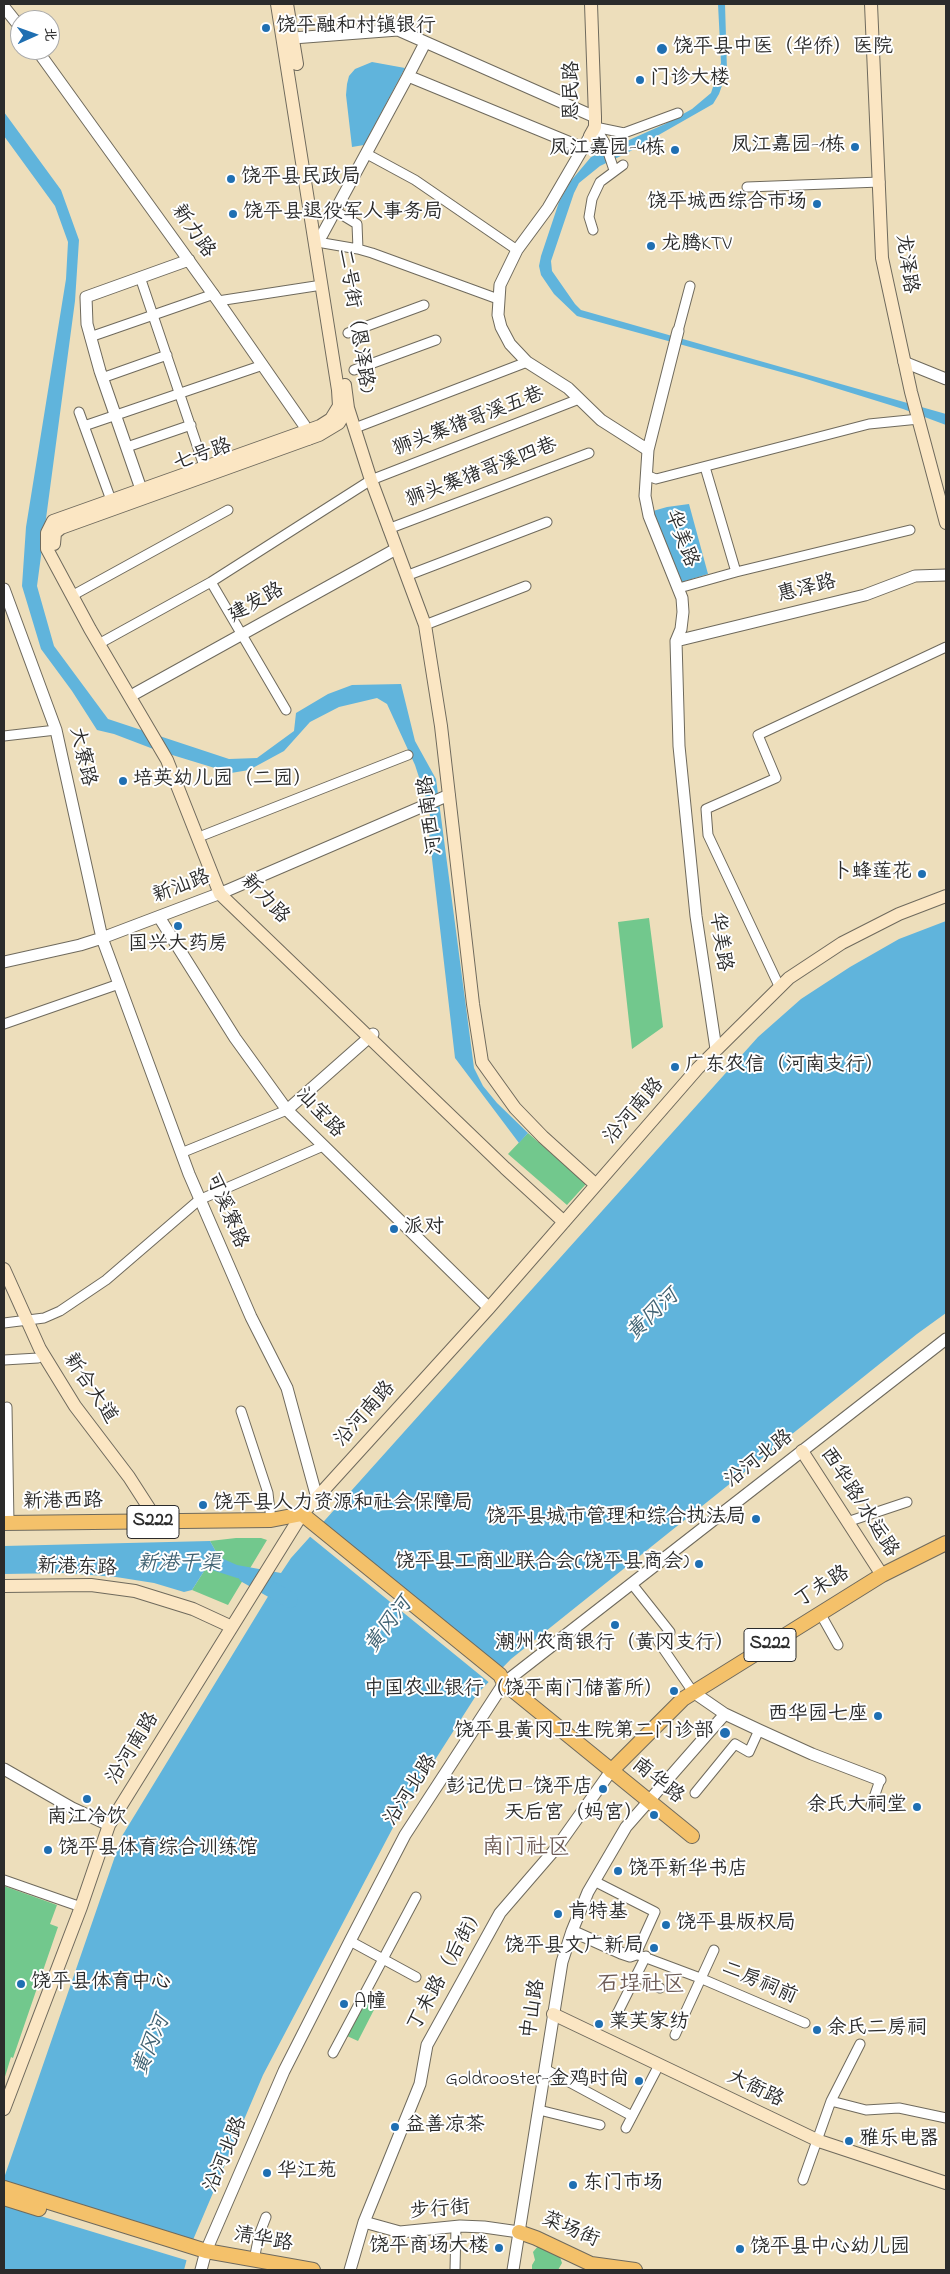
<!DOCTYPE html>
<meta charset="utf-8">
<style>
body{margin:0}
#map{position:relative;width:950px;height:2274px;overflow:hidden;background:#eddebb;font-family:"Indie Flower","LXGW WenKai TC",sans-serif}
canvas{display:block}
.frame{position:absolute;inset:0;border:5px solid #2b2b2b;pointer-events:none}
.north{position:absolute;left:10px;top:10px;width:50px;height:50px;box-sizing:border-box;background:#fff;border:1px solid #aaa;border-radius:50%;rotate:88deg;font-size:14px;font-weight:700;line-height:20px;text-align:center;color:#2b2b2b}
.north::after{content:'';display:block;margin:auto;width:18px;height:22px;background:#1f6fb2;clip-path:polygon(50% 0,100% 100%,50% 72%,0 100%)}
</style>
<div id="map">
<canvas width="950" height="2274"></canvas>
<div class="frame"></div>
<div class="north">北</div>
</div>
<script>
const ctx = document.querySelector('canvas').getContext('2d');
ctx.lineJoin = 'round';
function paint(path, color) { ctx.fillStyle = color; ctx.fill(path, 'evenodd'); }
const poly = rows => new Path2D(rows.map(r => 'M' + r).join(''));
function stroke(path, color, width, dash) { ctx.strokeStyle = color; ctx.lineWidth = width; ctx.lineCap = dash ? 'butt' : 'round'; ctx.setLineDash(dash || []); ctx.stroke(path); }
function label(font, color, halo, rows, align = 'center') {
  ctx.font = font + ' "Indie Flower","LXGW WenKai TC",sans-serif'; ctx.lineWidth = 4; ctx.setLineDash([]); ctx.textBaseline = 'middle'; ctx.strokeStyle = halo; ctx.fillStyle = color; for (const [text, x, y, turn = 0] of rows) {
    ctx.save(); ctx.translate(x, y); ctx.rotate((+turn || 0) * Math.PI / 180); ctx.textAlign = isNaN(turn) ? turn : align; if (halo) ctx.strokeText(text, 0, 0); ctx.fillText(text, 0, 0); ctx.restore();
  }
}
paint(poly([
 [649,918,663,1027,632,1049,618,922],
 [528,1133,586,1184,567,1205,508,1154],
 [236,1538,261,1538,267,1540,228,1605,192,1590,206,1568,215,1569,219,1557,210,1541],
 [4,1886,57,1905,50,1924,58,1927,13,2058,11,2057,4,2080],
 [369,1994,379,2000,358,2041,347,2036],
 [539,2245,560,2257,562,2263,558,2270,532,2270,532,2265,535,2260,533,2252]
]), '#72c88d');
paint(poly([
 [718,4,725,4,727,71,719,94,713,104,627,153,600,166,579,183,574,193,551,261,552,271,575,304,581,310,946,414,946,425,903,409,803,378,577,316,554,294,541,275,539,266,541,256,559,202,570,182,591,157,665,124,692,109,711,93,721,63],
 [372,62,405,68,364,145,352,147,346,95,347,84,349,76,355,69],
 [4,112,61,190,79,240,75,301,37,586,54,646,108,719,229,759,257,758,294,731,296,713,328,694,352,685,401,684,415,741,436,779,474,1068,483,1086,497,1103,528,1133,519,1143,455,1058,429,833,430,811,415,765,387,704,377,698,339,707,310,722,284,751,249,770,231,773,156,750,114,734,97,730,72,691,41,649,22,586,26,527,66,279,68,242,55,206,4,136],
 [689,504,708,574,682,582,653,511,667,507],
 [946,921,946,1313,917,1334,511,1659,477,1694,398,1818,263,2075,190,2247,184,2270,4,2270,4,2178,122,1836,275,1585,237,1578,206,1568,192,1590,184,1592,154,1583,116,1577,66,1573,4,1574,4,1546,210,1541,219,1557,237,1565,281,1573,291,1558,758,1037,801,999,850,967,899,939]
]), '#60b4dc');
paint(poly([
 [319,1522,503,1671,491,1684,308,1535],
 [4,2182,196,2240,189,2261,4,2205]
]), '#eddebb');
stroke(poly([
 [246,1575,290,1600]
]), '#60b4dc', 16);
const minor = poly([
 [595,127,624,133,678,113],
 [595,127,605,143,614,170],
 [367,154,415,180,517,250],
 [747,187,880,182],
 [334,210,357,224,358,249],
 [593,230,589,217,592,199,600,182,623,165],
 [323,243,358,249,372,253,498,299],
 [140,277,204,466],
 [218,301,322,285],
 [678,331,690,286],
 [348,333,424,305],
 [90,337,214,294],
 [354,370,436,340],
 [102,378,167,355],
 [79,412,111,500],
 [84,426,263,365],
 [355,428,527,362],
 [127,447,191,425],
 [646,475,656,479,869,424,919,419],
 [388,529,589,453],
 [736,572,910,530],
 [406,576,547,522],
 [211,582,286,710],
 [679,588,736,572,705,467],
 [77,593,228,510],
 [425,625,526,586],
 [104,641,211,582,371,480,579,399],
 [4,736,56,730],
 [204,835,408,755],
 [780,988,708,835,706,809,776,778,758,735,946,647],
 [4,1024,119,984],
 [181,1153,287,1110],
 [4,1323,44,1318,60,1311,106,1280,199,1200,323,1146],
 [4,1360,38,1358,43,1354],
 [7,1407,9,1523],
 [241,1411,268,1493,271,1520],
 [847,1522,907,1502],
 [632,1584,670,1632,658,1641,693,1692],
 [820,1613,838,1645],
 [695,1793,735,1744,749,1752,759,1730],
 [871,1806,880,1780],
 [4,1880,81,1907],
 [594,1881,655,1912,636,1954,700,1978,805,2023],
 [350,1941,416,1977],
 [646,1956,636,1976,660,1988],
 [617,2014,636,1976],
 [675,2035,714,1950],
 [333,2053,416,1897],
 [545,2069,632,2116],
 [831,2101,866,2110,899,2108,946,2118],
 [539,2110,600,2125],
 [626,2128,659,2065],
 [803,2180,831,2101,860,2044],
 [254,2260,259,2235,266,2217],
 [455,2270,456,2227]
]);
const tertiary = poly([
 [4,7,20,27],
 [293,38,398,30,595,117],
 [37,50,218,301,304,425,309,439],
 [408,76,425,43],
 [590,136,548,208,517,250,500,285,498,315,501,327,510,344,527,362,568,388,601,420,648,450,645,496,649,516,682,598,683,612,681,629,676,641,679,746,696,916,716,1049],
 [322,235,408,76,583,148],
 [904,362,946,379],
 [648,450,678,331],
 [141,489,100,371,87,324,86,297,189,260],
 [4,589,56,730,102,938,189,1174,251,1317,287,1388,317,1498],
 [676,641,865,595,915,576,946,575],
 [136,693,396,549],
 [159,917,235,1038,287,1110,489,1308],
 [4,962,80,945,102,938,226,891,449,795],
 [287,1110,373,1034],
 [693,1692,725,1714,759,1730,812,1754,880,1780],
 [4,1769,72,1808,109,1825],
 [572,1931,621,1953,630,1956,636,1954],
 [364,2222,400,2232,460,2226,484,2227,519,2232],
 [201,2270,206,2251,284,2071,350,1941,405,1835,504,1683,946,1339],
 [350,2270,364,2222,420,2084,427,2045,500,1913,557,1847,611,1771],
 [513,2270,562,1962,572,1931,588,1892,626,1827,725,1714]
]);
const secondary = poly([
 [277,4,338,390,339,406,331,419,320,426,53,521,47,533,47,549,90,629,167,760,220,894,505,1168,564,1222],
 [287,4,297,64],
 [871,4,882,258,911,392,946,523],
 [590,136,595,127,595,117,591,4],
 [345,385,348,408,371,480,425,625,441,726,473,1004,482,1062,515,1108,543,1137,596,1185],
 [54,544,55,533,61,528,319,435,339,423,348,408],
 [4,1269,40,1349,75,1406,129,1477,158,1522],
 [802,1451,882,1575],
 [4,1586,91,1585,135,1591,193,1609,232,1627],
 [553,2014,819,2141,946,2183],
 [4,2109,81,1907,109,1825,302,1514,489,1308,698,1068,789,978,842,943,899,914,946,896]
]);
const primary = poly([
 [302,1514,500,1675,504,1683,692,1836],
 [4,1523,271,1520,302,1514],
 [611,1771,683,1699,882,1575,946,1543],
 [4,2188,206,2251,313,2270],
 [4,2198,39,2209],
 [519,2232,536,2238,591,2264,635,2270]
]);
stroke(minor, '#6f6a5d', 11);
stroke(tertiary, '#6f6a5d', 13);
stroke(secondary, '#6f6a5d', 14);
stroke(primary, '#6f6a5d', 16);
stroke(minor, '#fff', 9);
stroke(tertiary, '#fff', 11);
stroke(secondary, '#fbe6c3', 12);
stroke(primary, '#f4c16a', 14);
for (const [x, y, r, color] of [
 [266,28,5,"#1f6fb2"],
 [662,49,6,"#1f6fb2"],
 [640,80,5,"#1f6fb2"],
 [855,147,5,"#1f6fb2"],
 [675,150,5,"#1f6fb2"],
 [231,179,5,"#1f6fb2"],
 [817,204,5,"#1f6fb2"],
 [233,214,5,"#1f6fb2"],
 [651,246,5,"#1f6fb2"],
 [123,781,5,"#1f6fb2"],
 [922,874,5,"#1f6fb2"],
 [178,926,5,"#1f6fb2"],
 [675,1067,5,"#1f6fb2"],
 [394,1229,5,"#1f6fb2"],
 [203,1505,5,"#1f6fb2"],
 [756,1519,5,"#1f6fb2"],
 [699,1564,5,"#1f6fb2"],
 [615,1625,5,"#1f6fb2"],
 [674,1691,5,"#1f6fb2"],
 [878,1716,5,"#1f6fb2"],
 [725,1733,6,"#1f6fb2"],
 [603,1789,5,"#1f6fb2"],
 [87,1799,5,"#1f6fb2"],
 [917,1807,5,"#1f6fb2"],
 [654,1815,5,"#1f6fb2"],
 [48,1850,5,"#1f6fb2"],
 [618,1871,5,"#1f6fb2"],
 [558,1914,5,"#1f6fb2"],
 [666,1925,5,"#1f6fb2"],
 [654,1948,5,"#1f6fb2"],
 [21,1984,5,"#1f6fb2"],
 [344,2004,5,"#1f6fb2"],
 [599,2024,5,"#1f6fb2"],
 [817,2030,5,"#1f6fb2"],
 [639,2081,5,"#1f6fb2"],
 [395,2127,5,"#1f6fb2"],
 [849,2141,5,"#1f6fb2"],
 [267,2173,5,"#1f6fb2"],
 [573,2185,5,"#1f6fb2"],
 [499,2248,5,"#1f6fb2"],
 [740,2249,5,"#1f6fb2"]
]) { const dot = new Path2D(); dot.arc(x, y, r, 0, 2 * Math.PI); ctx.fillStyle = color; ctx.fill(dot); stroke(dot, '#fff', 2); }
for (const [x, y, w] of [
 [153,1522,52],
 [770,1645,52]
]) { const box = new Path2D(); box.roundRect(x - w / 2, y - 16.5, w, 33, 4); ctx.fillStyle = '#fff'; ctx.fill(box); stroke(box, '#2b2b2b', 1); }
label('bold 19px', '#2b2b2b', null, [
 ["S222",153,1522],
 ["S222",770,1645]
]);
label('20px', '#2b2b2b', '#fff', [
 ["饶平融和村镇银行",276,28],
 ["饶平县中医（华侨）医院",673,49],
 ["门诊大楼",650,80],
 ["凤江嘉园-1栋",845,147,"right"],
 ["凤江嘉园-4栋",665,150,"right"],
 ["饶平县民政局",241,179],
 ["饶平城西综合市场",807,204,"right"],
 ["饶平县退役军人事务局",243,214],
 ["龙腾KTV",661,246],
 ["培英幼儿园（二园）",133,781],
 ["卜蜂莲花",912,874,"right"],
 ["国兴大药房",178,946,"center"],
 ["广东农信（河南支行）",685,1067],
 ["派对",404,1229],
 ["饶平县人力资源和社会保障局",213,1505],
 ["饶平县城市管理和综合执法局",746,1519,"right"],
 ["饶平县工商业联合会(饶平县商会)",689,1564,"right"],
 ["潮州农商银行（黄冈支行）",615,1645,"center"],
 ["中国农业银行（饶平南门储蓄所）",664,1691,"right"],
 ["西华园七座",868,1716,"right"],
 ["饶平县黄冈卫生院第二门诊部",714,1733,"right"],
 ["彭记优口-饶平店",593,1789,"right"],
 ["余氏大祠堂",907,1807,"right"],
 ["天后宫（妈宫）",644,1815,"right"],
 ["南江冷饮",87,1819,"center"],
 ["饶平县体育综合训练馆",58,1850],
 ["饶平新华书店",628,1871],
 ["肯特基",568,1914],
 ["饶平县版权局",676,1925],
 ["饶平县文广新局",644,1948,"right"],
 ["饶平县体育中心",31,1984],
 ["A幢",354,2004],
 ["莱芙家纺",609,2024],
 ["余氏二房祠",827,2030],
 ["Goldrooster-金鸡时尚",629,2081,"right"],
 ["益善凉茶",405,2127],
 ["雅乐电器",859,2141],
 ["华江苑",277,2173],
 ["东门市场",583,2185],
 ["饶平商场大楼",489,2248,"right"],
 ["饶平县中心幼儿园",750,2249]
], 'left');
label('20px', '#2b2b2b', '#fff', [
 ["恩民路",574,91,-90],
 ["新力路",192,232,55],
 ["龙泽路",905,264,82],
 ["二号街（恩泽路)",354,321,81],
 ["狮头寨猪哥溪五巷",469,423,-21],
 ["七号路",203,456,-19],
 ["狮头寨猪哥溪四巷",482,474,-21],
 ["华美路",680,539,69],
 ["惠泽路",807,590,-14],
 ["建发路",257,604,-29],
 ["大寮路",81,757,77],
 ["河西南路",432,815,-97],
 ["新汕路",182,888,-21],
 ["新力路",264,900,46],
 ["华美路",719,942,82],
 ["沿河南路",635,1112,-49],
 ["汕宝路",319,1114,47],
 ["可溪寮路",225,1211,67],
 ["新合大道",89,1389,56],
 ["沿河南路",366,1415,-48],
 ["沿河北路",760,1460,-38],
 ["新港西路",63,1503,-1],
 ["西华路/水运路",858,1503,57],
 ["新港东路",77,1569,2],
 ["丁未路",823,1588,-32],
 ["沿河南路",134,1749,-58],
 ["南华路",657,1782,39],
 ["沿河北路",412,1791,-57],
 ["丁未路（后街）",448,1969,-61],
 ["二房祠前",759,1984,23],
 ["中山路",535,2009,-81],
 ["大衙路",755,2090,26],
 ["沿河北路",227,2155,-67],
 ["步行街",440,2211,-4],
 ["菜场街",570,2231,23],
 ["清华路",263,2241,10]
]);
label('italic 21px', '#406272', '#fff', [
 ["黄冈河",654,1316,-44],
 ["新港干渠",179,1566],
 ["黄冈河",390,1626,-53],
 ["黄冈河",153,2046,-67]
]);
label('22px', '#6e5c57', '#fff', [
 ["南门社区",526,1849],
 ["石埕社区",641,1986]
]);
</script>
